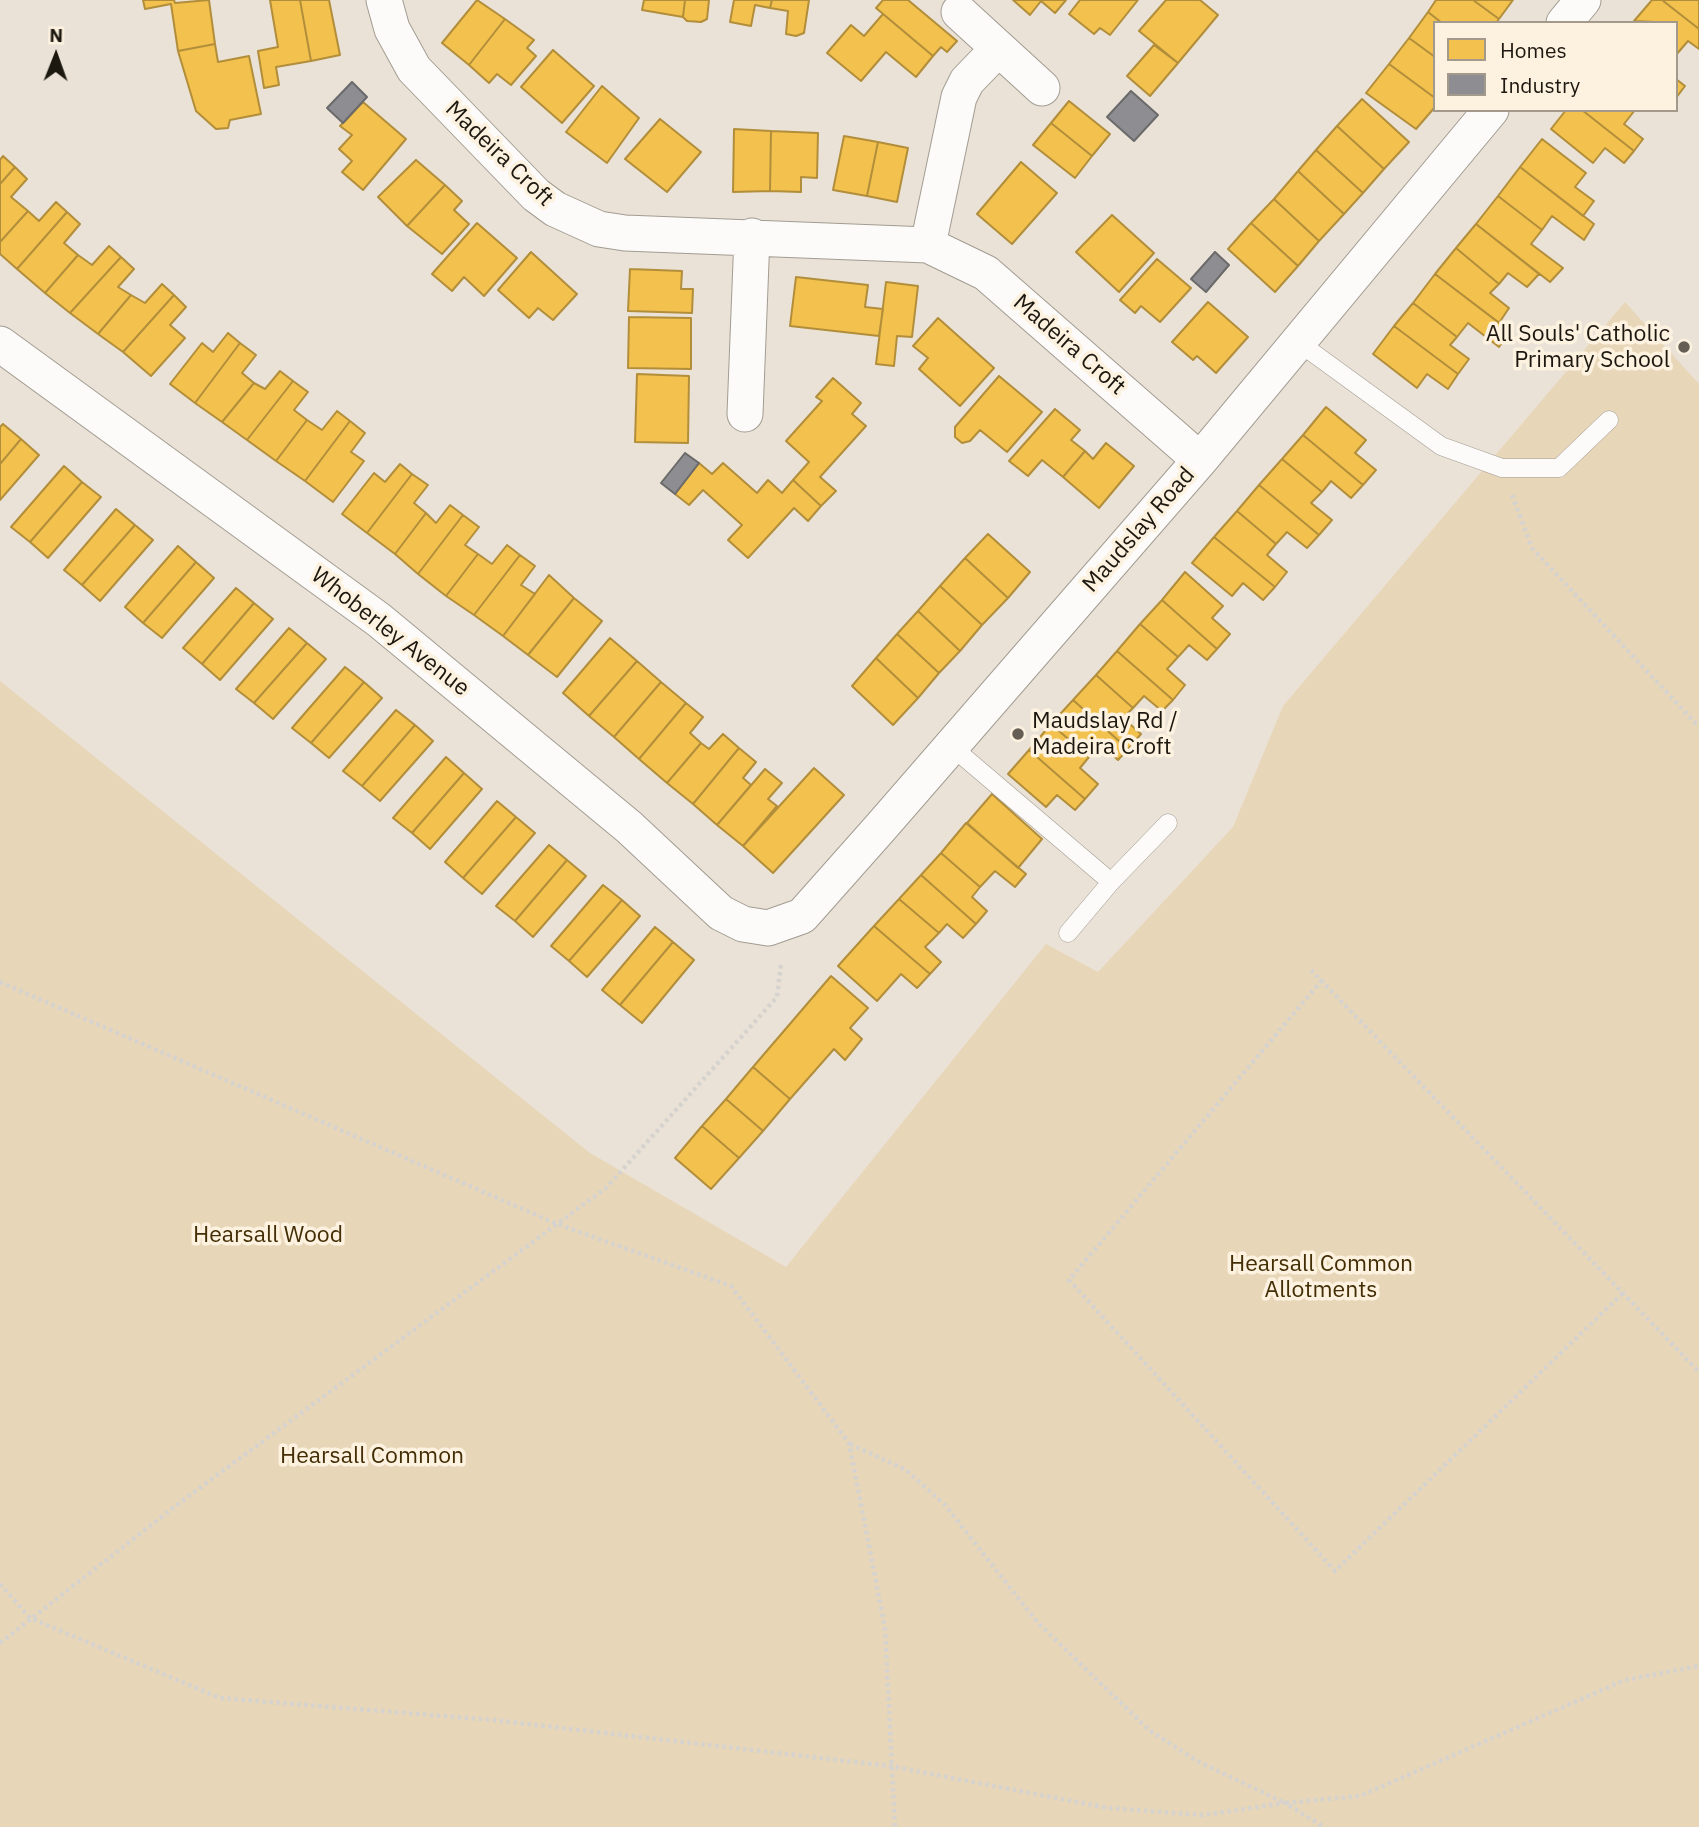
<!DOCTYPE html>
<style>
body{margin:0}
#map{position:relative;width:1699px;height:1827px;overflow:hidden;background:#eae2d6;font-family:"IBM Plex Sans",sans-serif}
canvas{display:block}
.legend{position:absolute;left:1433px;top:21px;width:245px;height:91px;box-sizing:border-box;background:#fdf2e0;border:2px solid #a39a8c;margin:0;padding:9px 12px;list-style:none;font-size:21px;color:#1c170f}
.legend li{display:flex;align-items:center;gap:14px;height:35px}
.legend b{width:35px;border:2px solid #a39a8c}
.north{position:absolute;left:21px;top:21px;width:70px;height:70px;-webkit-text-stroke:5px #fdf2e0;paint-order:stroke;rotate:1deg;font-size:19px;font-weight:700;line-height:28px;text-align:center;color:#1c170f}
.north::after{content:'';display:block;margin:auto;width:24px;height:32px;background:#1c170f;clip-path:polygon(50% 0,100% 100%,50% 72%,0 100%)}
</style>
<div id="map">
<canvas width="1699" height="1827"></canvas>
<ul class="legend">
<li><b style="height:19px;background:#f2c14e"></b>Homes</li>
<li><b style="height:19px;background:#8d8d92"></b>Industry</li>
</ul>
<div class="north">N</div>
</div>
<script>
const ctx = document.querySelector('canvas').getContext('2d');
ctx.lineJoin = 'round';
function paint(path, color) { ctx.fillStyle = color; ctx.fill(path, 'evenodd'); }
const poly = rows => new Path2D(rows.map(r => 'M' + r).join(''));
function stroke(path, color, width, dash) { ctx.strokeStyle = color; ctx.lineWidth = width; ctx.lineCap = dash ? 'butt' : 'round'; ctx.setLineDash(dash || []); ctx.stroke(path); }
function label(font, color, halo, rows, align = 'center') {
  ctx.font = font + ' "IBM Plex Sans",sans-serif'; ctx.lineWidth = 7; ctx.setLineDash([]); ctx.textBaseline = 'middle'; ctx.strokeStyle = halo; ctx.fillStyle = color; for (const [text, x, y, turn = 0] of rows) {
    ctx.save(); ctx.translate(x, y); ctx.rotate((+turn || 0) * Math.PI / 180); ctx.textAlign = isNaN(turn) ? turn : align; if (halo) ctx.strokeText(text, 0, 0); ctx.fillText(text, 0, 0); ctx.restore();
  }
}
paint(poly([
 [1625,302,1699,384,1699,1827,0,1827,0,681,590,1153,786,1267,1046,944,1098,972,1233,827,1283,706]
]), '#e8d6b9');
const homes = poly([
 [143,0,174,0,175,3,209,0,215,44,178,51,171,4,145,9,143,0],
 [270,0,300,0,311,61,276,67,279,85,264,88,258,51,278,47,270,0],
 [300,0,329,0,340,55,311,61,300,0],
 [477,0,505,19,469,65,442,43,477,0],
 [644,0,685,0,683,17,642,10,644,0],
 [685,0,709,0,707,19,701,22,687,21,683,17,685,0],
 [734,0,772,0,770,8,755,5,751,26,730,22,734,0],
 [772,0,809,0,804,33,796,36,786,34,788,11,770,8,772,0],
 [883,0,908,0,957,41,947,52,941,47,933,56,876,8,883,0],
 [1013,0,1066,0,1055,13,1041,1,1030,15,1013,0],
 [1080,0,1138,0,1110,35,1100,28,1094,34,1069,14,1080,0],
 [1166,0,1200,0,1218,15,1178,63,1139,31,1166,0],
 [1436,0,1473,0,1499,19,1496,23,1442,23,1428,12,1436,0],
 [1473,0,1513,0,1499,19,1473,0],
 [1652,0,1662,0,1699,29,1699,49,1688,41,1676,55,1676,23,1634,21,1652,0],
 [1662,0,1699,0,1699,29,1662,0],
 [1428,12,1442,23,1435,23,1435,57,1409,38,1428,12],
 [883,14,933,56,916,77,886,52,861,81,827,53,851,25,864,36,883,14],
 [505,19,534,40,527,48,536,56,511,85,497,74,489,83,469,65,505,19],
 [1409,38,1435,57,1435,98,1389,64,1409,38],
 [215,44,218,62,249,56,261,114,230,120,228,128,216,129,196,111,178,51,215,44],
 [1154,45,1178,63,1150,96,1127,76,1154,45],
 [553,50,594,86,562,123,521,87,553,50],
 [1389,64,1435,98,1435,107,1416,129,1366,93,1389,64],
 [1676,79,1685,86,1676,98,1676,79],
 [602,86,639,118,607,163,566,132,602,86],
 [1362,99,1409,142,1384,169,1337,126,1362,99],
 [1069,101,1110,134,1092,156,1051,123,1069,101],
 [363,102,406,139,363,190,342,172,352,161,339,149,352,135,340,126,363,102],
 [1566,110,1582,110,1634,151,1624,163,1605,148,1593,163,1551,129,1566,110],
 [1582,110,1635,110,1624,124,1643,139,1634,151,1582,110],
 [660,119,701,152,667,192,625,159,660,119],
 [1051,123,1092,156,1075,178,1033,145,1051,123],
 [1337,126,1384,169,1363,193,1316,150,1337,126],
 [734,129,771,131,770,191,733,192,734,129],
 [771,131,818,133,817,178,801,177,801,192,770,191,771,131],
 [844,136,878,142,867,196,833,190,844,136],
 [1542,139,1586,173,1575,187,1594,201,1583,216,1520,167,1542,139],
 [878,142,908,148,897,202,867,196,878,142],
 [1316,150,1363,193,1344,214,1298,171,1316,150],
 [3,156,15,167,0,184,0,160,3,156],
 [416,160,445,185,407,226,378,197,416,160],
 [1021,162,1057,193,1012,244,977,214,1021,162],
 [15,167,27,179,11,197,28,211,0,242,0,184,15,167],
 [1520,167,1594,224,1584,240,1552,216,1542,230,1498,196,1520,167],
 [1298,171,1344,214,1319,241,1274,199,1298,171],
 [445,185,462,201,454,210,469,224,442,254,407,226,445,185],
 [1498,196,1542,230,1531,244,1563,268,1550,282,1476,224,1498,196],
 [1274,199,1319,241,1298,266,1251,223,1274,199],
 [56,202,67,212,17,269,0,254,0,242,28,211,39,221,56,202],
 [67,212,80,224,64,243,78,255,45,293,17,269,67,212],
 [1112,215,1154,253,1119,292,1076,252,1112,215],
 [477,223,517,258,484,296,464,277,452,291,432,274,477,223],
 [1251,223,1298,266,1275,292,1228,249,1251,223],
 [1476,224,1539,274,1527,287,1508,273,1499,284,1456,248,1476,224],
 [109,246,121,257,70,313,45,293,78,255,92,265,109,246],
 [1456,248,1499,284,1490,293,1509,308,1499,323,1435,274,1456,248],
 [531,252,577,294,553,320,538,308,529,318,498,290,531,252],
 [121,257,134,269,118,287,131,295,98,334,70,313,121,257],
 [1157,259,1191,288,1160,322,1141,306,1135,313,1120,300,1157,259],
 [630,269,682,271,681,289,693,289,692,313,628,311,630,269],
 [1435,274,1510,331,1499,347,1468,323,1457,337,1413,303,1435,274],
 [796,277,868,285,865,307,883,309,879,336,790,326,796,277],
 [886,282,918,286,912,337,897,336,894,366,876,364,886,282],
 [162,284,174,295,123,352,98,334,131,295,145,303,162,284],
 [174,295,186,307,170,325,185,338,151,376,123,352,174,295],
 [1208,302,1248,337,1216,373,1197,356,1193,360,1172,342,1208,302],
 [1413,303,1457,337,1450,345,1469,359,1458,374,1394,326,1413,303],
 [629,317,691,318,691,369,628,368,629,317],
 [938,318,994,368,960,406,919,369,928,358,913,346,938,318],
 [1394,326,1458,374,1448,389,1427,374,1417,388,1373,354,1394,326],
 [228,333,240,343,195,403,170,384,202,343,213,352,228,333],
 [240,343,256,355,242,373,254,383,222,422,195,403,240,343],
 [280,371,293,381,247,440,222,422,254,383,265,389,280,371],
 [637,374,689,376,688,443,635,442,637,374],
 [999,376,1042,412,1007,452,980,430,970,441,962,443,955,437,955,427,999,376],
 [833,378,861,403,852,414,866,426,820,477,836,491,821,506,793,480,809,462,786,441,822,401,816,397,833,378],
 [293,381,308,392,294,410,307,420,276,461,247,440,293,381],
 [1326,407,1366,440,1355,453,1376,470,1363,485,1303,435,1326,407],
 [1055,409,1080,430,1071,440,1085,451,1063,477,1042,460,1028,476,1009,461,1055,409],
 [337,411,350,421,305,481,276,461,307,420,322,430,337,411],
 [350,421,365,433,351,452,364,461,333,502,305,481,350,421],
 [3,424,21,439,0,464,0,427,3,424],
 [1303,435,1363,485,1351,498,1331,481,1322,492,1282,459,1303,435],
 [21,439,39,455,0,500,0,464,21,439],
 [1106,443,1134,466,1099,508,1063,477,1085,451,1093,459,1106,443],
 [1282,459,1322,492,1311,503,1332,520,1319,535,1259,485,1282,459],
 [699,463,712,474,723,463,757,493,768,480,782,493,793,480,821,506,808,521,794,508,748,558,728,540,742,525,703,490,689,505,675,494,699,463],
 [400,464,412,474,367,533,342,514,374,473,385,482,400,464],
 [64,466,82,482,30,542,11,527,64,466],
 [412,474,428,485,414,503,426,513,395,554,367,533,412,474],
 [82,482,101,497,48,558,30,542,82,482],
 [1259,485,1319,535,1307,548,1287,532,1276,544,1237,511,1259,485],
 [450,505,463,515,418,574,395,554,426,513,436,523,450,505],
 [116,509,135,525,82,585,64,570,116,509],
 [1237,511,1276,544,1267,555,1287,572,1275,587,1214,537,1237,511],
 [463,515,479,527,465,545,478,554,446,596,418,574,463,515],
 [135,525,153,540,100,601,82,585,135,525],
 [988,534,1030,572,1008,598,965,558,988,534],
 [1214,537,1275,587,1263,600,1243,583,1232,596,1192,563,1214,537],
 [507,545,520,555,474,615,446,596,478,554,492,564,507,545],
 [178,546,196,562,143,623,125,607,178,546],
 [520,555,535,566,521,585,535,594,503,636,474,615,520,555],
 [965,558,1008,598,982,625,940,586,965,558],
 [196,562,214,578,162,638,143,623,196,562],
 [1185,572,1223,606,1212,618,1230,634,1217,649,1162,600,1185,572],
 [549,575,574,598,528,655,503,636,549,575],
 [940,586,982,625,960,651,918,611,940,586],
 [236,588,254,603,202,664,183,648,236,588],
 [574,598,602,621,557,677,528,655,574,598],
 [1162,600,1217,649,1207,660,1189,645,1178,657,1140,624,1162,600],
 [254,603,273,619,220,680,202,664,254,603],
 [918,611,960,651,939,673,897,634,918,611],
 [1140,624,1178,657,1167,669,1185,685,1173,700,1117,651,1140,624],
 [289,628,307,643,254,703,236,689,289,628],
 [897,634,939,673,918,698,876,658,897,634],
 [610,638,637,661,589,716,563,693,610,638],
 [307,643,326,659,273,719,254,703,307,643],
 [1117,651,1173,700,1162,711,1144,696,1133,708,1096,675,1117,651],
 [876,658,918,698,893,725,852,686,876,658],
 [637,661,661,682,614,737,589,716,637,661],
 [345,667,364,682,311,743,292,728,345,667],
 [1096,675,1133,708,1123,718,1141,734,1128,749,1073,700,1096,675],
 [364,682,382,698,329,758,311,743,364,682],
 [661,682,686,703,639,759,614,737,661,682],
 [1073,700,1128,749,1118,760,1100,744,1089,757,1051,724,1073,700],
 [686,703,703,717,690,733,701,743,667,783,639,759,686,703],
 [396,710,415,725,362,786,343,771,396,710],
 [1051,724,1089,757,1080,768,1098,784,1085,799,1029,750,1051,724],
 [415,725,433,741,380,801,362,786,415,725],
 [723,734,739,748,693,804,667,783,701,743,709,749,723,734],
 [739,748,756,762,743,778,751,785,717,825,693,804,739,748],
 [1029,750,1085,799,1075,810,1057,795,1046,807,1008,774,1029,750],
 [446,757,464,773,412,833,393,818,446,757],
 [814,768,844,795,773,873,743,846,814,768],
 [765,769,782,783,768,799,777,806,743,846,717,825,765,769],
 [464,773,482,789,430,849,412,833,464,773],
 [992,794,1042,839,1018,868,967,823,992,794],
 [497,801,516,817,463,878,445,862,497,801],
 [516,817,535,833,482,894,463,878,516,817],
 [966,823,1026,874,1015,887,995,871,980,887,941,853,966,823],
 [549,845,567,860,515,921,496,906,549,845],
 [941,853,980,887,972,897,987,911,976,924,921,875,941,853],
 [567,860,586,876,533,937,515,921,567,860],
 [921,875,976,924,963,938,947,924,939,933,899,899,921,875],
 [603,885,622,900,569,961,551,946,603,885],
 [899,899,939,933,925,947,941,962,930,974,874,926,899,899],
 [622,900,640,916,587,977,569,961,622,900],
 [874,926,930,974,917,988,901,974,877,1001,838,966,874,926],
 [655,927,673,942,620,1005,602,990,655,927],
 [673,942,694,960,642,1023,620,1005,673,942],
 [831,976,868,1008,850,1028,862,1039,845,1060,834,1049,790,1099,753,1067,831,976],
 [753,1067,790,1099,763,1131,726,1099,753,1067],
 [726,1099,763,1131,739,1158,702,1126,726,1099],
 [702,1126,739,1158,711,1189,675,1158,702,1126]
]);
paint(homes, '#f2c14e');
stroke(homes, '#b28e3b', 2);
const industry = poly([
 [352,82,367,97,343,123,327,108,352,82],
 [1131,91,1158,115,1134,141,1107,117,1131,91],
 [1215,252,1229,265,1206,292,1191,279,1215,252],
 [685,453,699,463,675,494,661,483,685,453]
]);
paint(industry, '#8d8d92');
stroke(industry, '#6b6a6b', 2);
const service = poly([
 [1298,342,1441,446,1502,468,1559,468,1609,420],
 [951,746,1111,882,1068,933],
 [1111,882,1168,823]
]);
const minor = poly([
 [384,0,392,29,414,69,536,195,555,209,599,229,625,233,928,245,986,273,1200,460],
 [959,12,1042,88],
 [1564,23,1583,0],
 [928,245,959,97,967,81,998,49],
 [0,344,379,620,629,827,721,913,743,924,768,928,802,916,881,827,1200,460,1491,110],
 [745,414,752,236]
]);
stroke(service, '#a29c92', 19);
stroke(minor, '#a29c92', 37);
stroke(poly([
 [1512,495,1532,548,1699,727],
 [1311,970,1699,1372],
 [1322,980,1069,1280,1335,1571,1623,1293],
 [0,982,557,1224,731,1286,849,1443,885,1628,895,1827],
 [850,1444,906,1470,945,1505,1037,1622,1149,1730,1197,1761,1285,1803,1360,1796,1625,1680,1699,1666],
 [0,1584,30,1618,220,1698,493,1720,890,1766,1108,1808,1203,1815,1285,1803,1324,1827],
 [0,1643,182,1501,606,1188,777,997,781,963]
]), '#d6d3cf', 4.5, [3.5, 3.5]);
stroke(service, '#fcfbf9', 18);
stroke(minor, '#fcfbf9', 35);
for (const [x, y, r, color] of [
 [1684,347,7,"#645e55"],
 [1018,734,7,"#645e55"]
]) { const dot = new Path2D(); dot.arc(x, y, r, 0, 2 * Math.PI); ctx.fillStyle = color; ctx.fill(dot); stroke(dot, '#fdf2e0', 2.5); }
label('23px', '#1c170f', '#fdf2e0', [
 ["Madeira Croft",499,154,44],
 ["Madeira Croft",1069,345,41],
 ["Maudslay Road",1139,530,-49],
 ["Whoberley Avenue",390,632,38]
]);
label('23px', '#1c170f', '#fdf2e0', [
 ["All Souls' Catholic",1670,334],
 ["Primary School",1670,360],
 ["Maudslay Rd /",1032,721,"left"],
 ["Madeira Croft",1032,747,"left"]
], 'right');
label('23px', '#432e05', '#fdf2e0', [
 ["Hearsall Wood",268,1235],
 ["Hearsall Common",1321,1264],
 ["Allotments",1321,1290],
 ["Hearsall Common",372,1456]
]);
</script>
